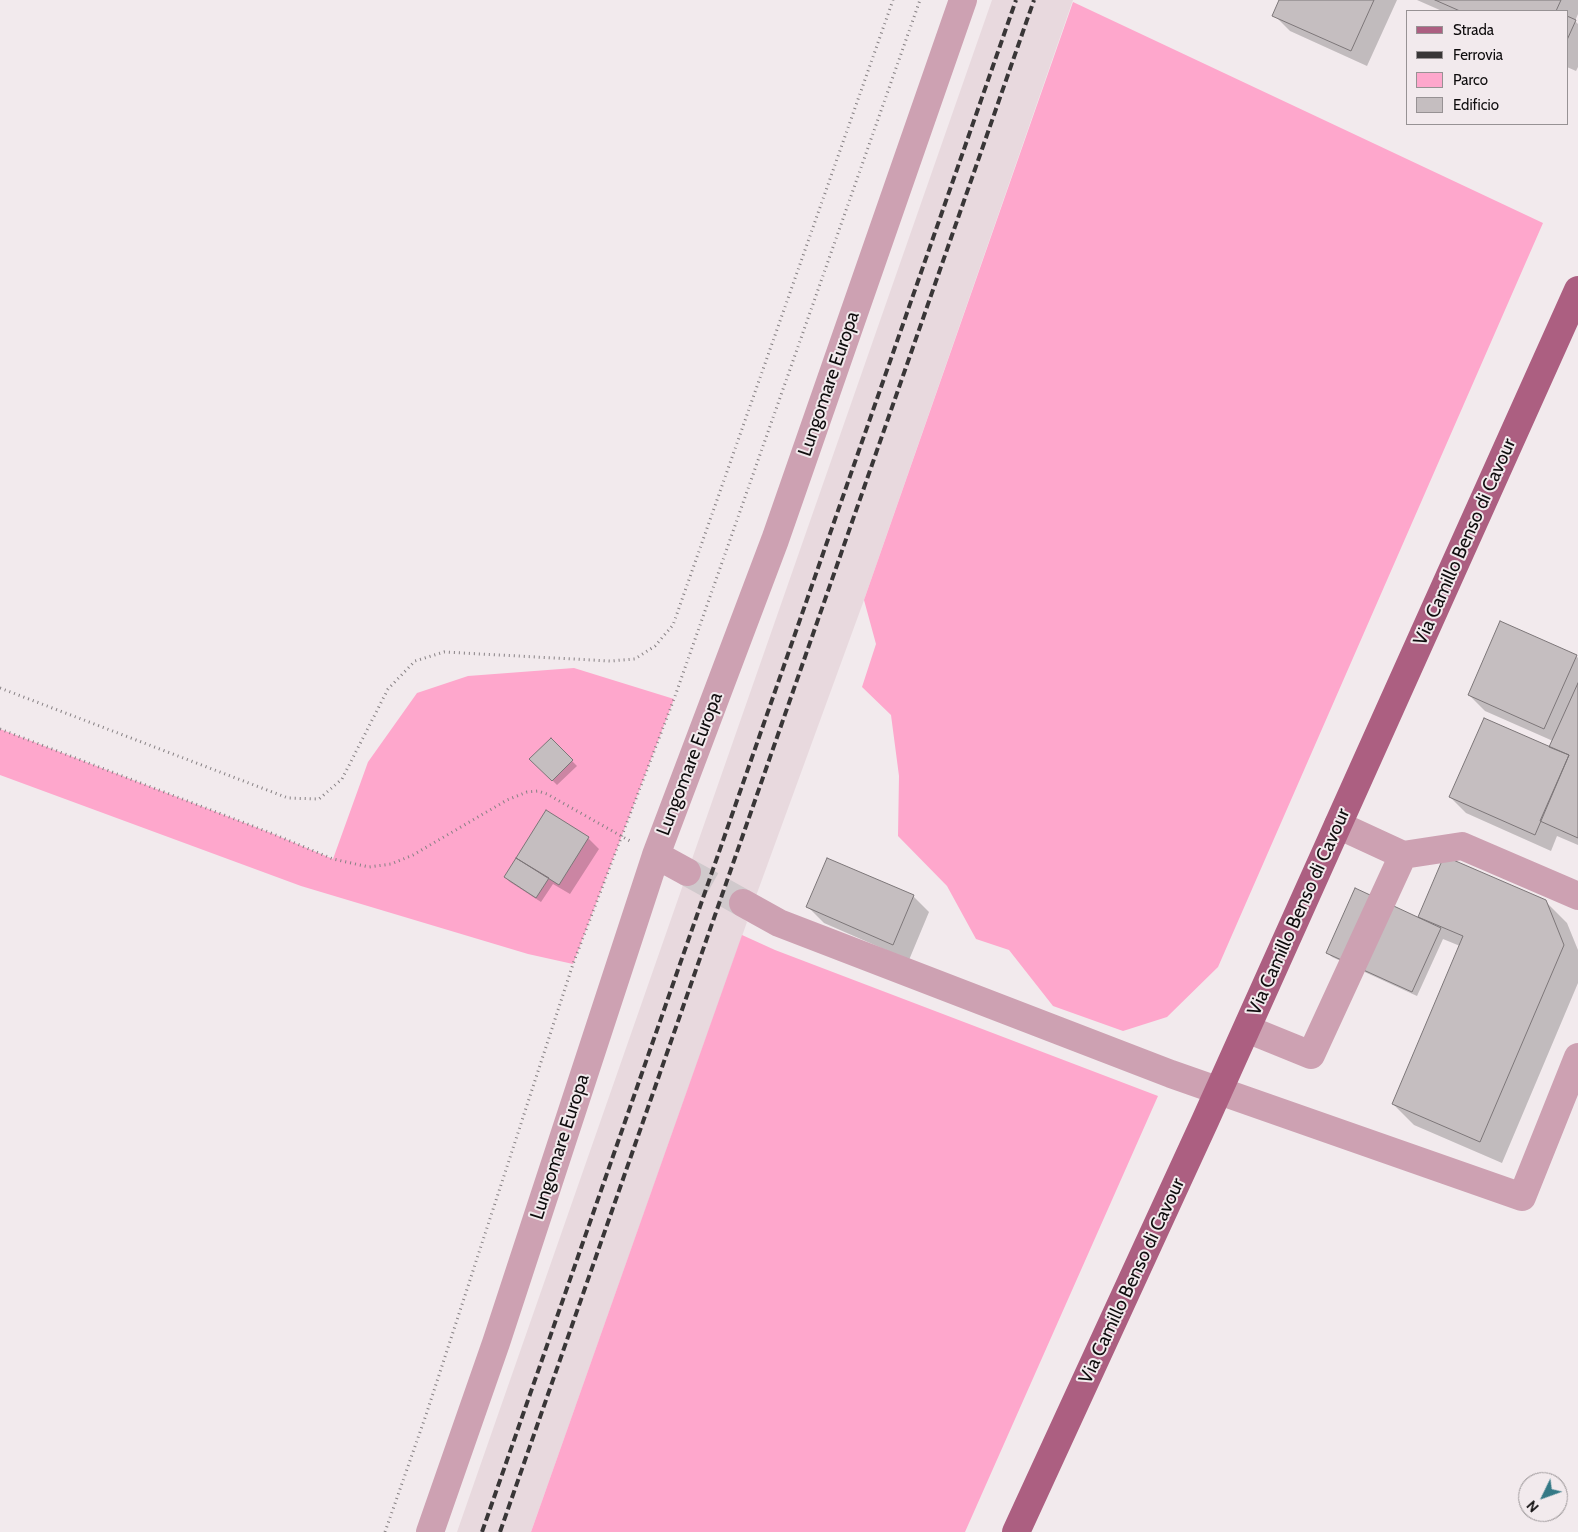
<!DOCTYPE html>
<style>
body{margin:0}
#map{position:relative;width:1578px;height:1532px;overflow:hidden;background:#f2eaed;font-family:Cabin,sans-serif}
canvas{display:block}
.legend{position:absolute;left:1406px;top:10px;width:162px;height:115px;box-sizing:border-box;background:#f2eaed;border:1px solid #979294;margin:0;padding:6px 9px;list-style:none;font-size:15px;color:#0f0d0e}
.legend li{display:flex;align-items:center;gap:10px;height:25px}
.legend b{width:25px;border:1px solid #979294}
.north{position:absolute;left:1518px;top:1472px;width:50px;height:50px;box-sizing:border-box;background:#f2eaed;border:1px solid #979294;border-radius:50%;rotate:228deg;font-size:14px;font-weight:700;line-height:20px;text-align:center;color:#0f0d0e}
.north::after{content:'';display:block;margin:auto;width:18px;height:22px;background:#347986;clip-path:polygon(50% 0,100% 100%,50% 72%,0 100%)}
</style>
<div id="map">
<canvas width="1578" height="1532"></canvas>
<ul class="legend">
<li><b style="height:6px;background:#ac5f81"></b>Strada</li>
<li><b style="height:6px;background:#393637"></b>Ferrovia</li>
<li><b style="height:14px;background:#fea7cc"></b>Parco</li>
<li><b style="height:14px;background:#c5bec0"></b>Edificio</li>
</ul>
<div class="north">N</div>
</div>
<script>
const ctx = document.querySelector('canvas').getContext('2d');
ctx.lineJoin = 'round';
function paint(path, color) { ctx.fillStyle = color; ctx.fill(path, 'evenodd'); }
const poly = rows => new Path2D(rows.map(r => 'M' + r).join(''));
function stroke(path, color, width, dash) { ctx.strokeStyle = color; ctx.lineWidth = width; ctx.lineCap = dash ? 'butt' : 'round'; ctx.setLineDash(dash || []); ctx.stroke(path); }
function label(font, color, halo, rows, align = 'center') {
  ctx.font = font + ' Cabin,sans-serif'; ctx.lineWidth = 4; ctx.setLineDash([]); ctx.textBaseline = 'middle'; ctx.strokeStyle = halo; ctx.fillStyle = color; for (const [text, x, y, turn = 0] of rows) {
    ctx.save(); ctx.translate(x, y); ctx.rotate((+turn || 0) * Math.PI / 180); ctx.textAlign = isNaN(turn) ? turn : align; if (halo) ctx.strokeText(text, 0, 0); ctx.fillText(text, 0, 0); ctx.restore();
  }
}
paint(poly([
 [992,0,1073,0,864,600,756,896,738,913,747,922,531,1532,457,1532]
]), '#e8d9de');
paint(poly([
 [1073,2,1543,223,1218,967,1167,1017,1123,1031,1053,1006,1009,950,976,939,947,886,898,836,899,776,891,715,862,687,876,644,864,600],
 [574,668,674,699,573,964,528,954,301,886,0,775,0,729,271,833,333,859,368,762,417,693,468,676],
 [742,935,775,950,1158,1096,965,1532,531,1532]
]), '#fea7cc');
paint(poly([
 [1281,0,1397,0,1367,66,1290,31,1274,15],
 [1417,0,1578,0,1578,14,1575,21,1578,24,1578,67,1576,71,1567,67,1567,11,1442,11],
 [1576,656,1578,658,1578,845,1557,836,1551,851,1466,813,1450,797,1550,748,1553,741,1485,711,1469,695],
 [551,740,577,766,557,785,531,759],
 [588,838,599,849,570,894,553,884,541,902,510,882,505,877],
 [913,896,929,912,909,960,824,923,808,907],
 [1545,901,1567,923,1578,950,1578,983,1502,1163,1414,1125,1393,1104,1460,946,1443,939,1417,996,1332,957,1327,952,1423,921,1419,917]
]), '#0003');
const building = poly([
 [1279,0,1374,0,1351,51,1272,16,1279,0],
 [1435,0,1561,0,1556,11,1460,11,1435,0],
 [1567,16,1576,20,1567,40,1567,16],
 [1500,621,1577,655,1544,729,1468,695,1500,621],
 [1578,683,1578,838,1540,821,1569,755,1549,747,1578,683],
 [1484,718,1569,755,1535,835,1449,797,1484,718],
 [551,738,573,760,552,781,529,759,551,738],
 [546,810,589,837,559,885,516,858,546,810],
 [1444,856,1546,900,1564,945,1480,1142,1392,1104,1463,936,1418,917,1444,856],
 [516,858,549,878,536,898,504,877,516,858],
 [827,858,914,895,893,945,806,907,827,858],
 [1355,888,1441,928,1412,992,1326,953,1355,888]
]);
paint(building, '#c5bec0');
stroke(building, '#7c7678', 1);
stroke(poly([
 [687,872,743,903]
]), '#d0c9cc', 28, [28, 14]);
stroke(poly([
 [0,688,288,798,319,799,342,779,388,689,415,661,444,652,610,661,635,659,655,646,673,625,893,0],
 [0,729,271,833,333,859,369,867,391,864,413,855,507,800,527,792,538,791,547,794,630,841],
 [385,1532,426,1415,573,964,674,699,920,0]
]), '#868083', 3, [1, 4]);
stroke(poly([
 [1338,825,1403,855,1462,846,1578,896],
 [656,855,687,872],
 [743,903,779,923,1171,1074,1522,1197,1578,1057],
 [1247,1029,1311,1055,1403,855],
 [430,1532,496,1343,656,855,775,540,963,0]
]), '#cda1b2', 28);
stroke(poly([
 [1016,1532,1205,1121,1578,290]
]), '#ac5f81', 28);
stroke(poly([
 [482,1532,1016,0],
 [500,1532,1034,0]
]), '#393637', 4, [8, 4]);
label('19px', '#0f0d0e', '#f2eaed', [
 ["Lungomare Europa",829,384,-71],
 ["Via Camillo Benso di Cavour",1465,542,-66],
 ["Lungomare Europa",690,764,-69],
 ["Via Camillo Benso di Cavour",1299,912,-66],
 ["Lungomare Europa",560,1147,-72],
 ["Via Camillo Benso di Cavour",1132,1281,-65]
]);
</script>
